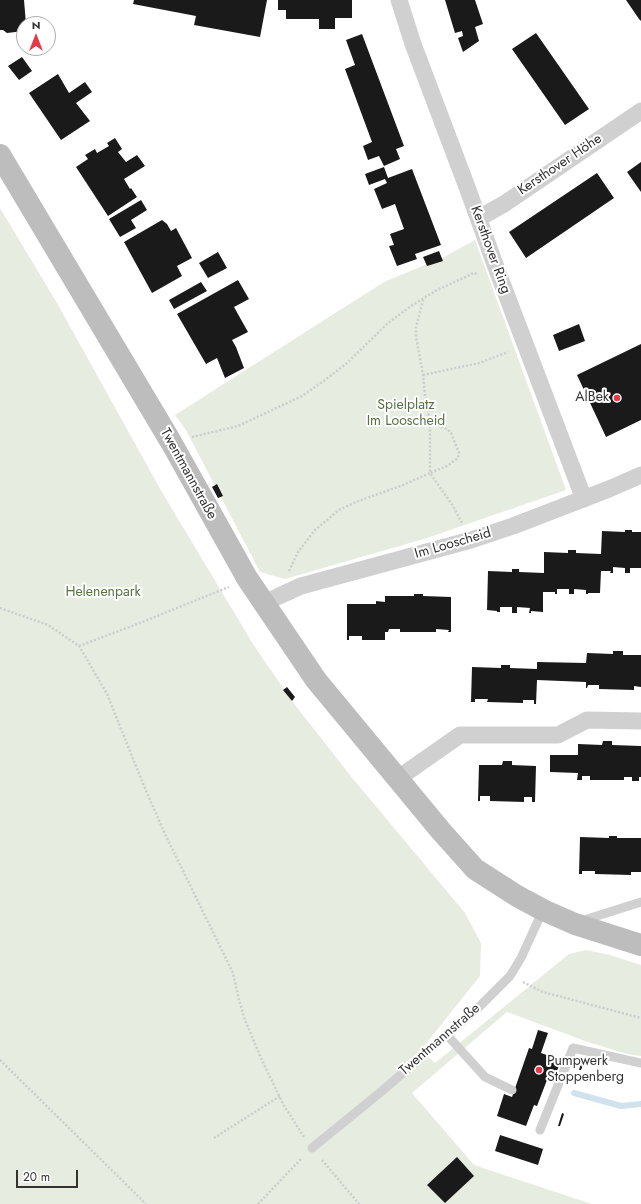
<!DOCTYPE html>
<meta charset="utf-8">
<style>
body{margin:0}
#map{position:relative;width:641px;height:1204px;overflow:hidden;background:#fff;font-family:Jost,sans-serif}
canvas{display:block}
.north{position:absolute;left:16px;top:16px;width:40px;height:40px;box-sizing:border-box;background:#fff;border:1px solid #adadad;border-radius:50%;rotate:0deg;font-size:11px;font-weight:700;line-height:16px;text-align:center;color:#333}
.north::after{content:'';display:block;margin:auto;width:14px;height:18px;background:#e63946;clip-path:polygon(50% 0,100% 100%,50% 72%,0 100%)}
.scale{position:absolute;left:16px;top:1170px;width:62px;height:18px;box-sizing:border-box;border:2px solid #333;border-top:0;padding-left:5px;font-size:12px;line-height:14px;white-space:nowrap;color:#333;-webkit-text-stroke:3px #fff;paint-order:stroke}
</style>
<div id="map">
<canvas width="641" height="1204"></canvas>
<div class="north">N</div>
<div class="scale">20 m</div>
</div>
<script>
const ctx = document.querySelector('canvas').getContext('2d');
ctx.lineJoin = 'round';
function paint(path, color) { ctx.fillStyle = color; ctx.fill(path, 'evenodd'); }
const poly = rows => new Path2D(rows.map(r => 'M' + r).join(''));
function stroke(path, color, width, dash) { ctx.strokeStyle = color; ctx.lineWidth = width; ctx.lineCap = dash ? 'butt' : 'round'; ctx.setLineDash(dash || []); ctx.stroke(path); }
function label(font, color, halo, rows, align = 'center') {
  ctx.font = font + ' Jost,sans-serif'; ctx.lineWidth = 4; ctx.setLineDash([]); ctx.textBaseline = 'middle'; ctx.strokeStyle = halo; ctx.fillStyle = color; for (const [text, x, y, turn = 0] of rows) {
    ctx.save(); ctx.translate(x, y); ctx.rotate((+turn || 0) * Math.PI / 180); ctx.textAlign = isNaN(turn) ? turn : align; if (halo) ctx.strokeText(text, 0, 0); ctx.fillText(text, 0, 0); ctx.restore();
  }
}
paint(poly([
 [0,208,57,303,163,494,253,644,292,701,349,774,465,913,481,943,480,976,421,1050,435,1063,569,954,586,950,610,955,641,965,641,1056,627,1054,588,1042,507,1012,412,1093,474,1165,592,1204,0,1204],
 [475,240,566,490,427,538,285,579,260,572,186,430,175,415,384,282,444,257]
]), '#e6ecdf');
stroke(poly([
 [574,1093,621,1106,641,1104]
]), '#cfe2ee', 6);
paint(poly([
 [0,0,24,0,26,24,24,24,24,31,7,33,3,30,0,30],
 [134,0,267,0,260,37,194,25,196,16,133,4],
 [278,0,352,0,352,18,335,18,335,29,319,29,319,19,286,19,286,10,278,10],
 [445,0,475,0,483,24,475,27,479,41,463,52,458,38,463,36,462,31,455,33],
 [626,0,641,0,641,21,639,19],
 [536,33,589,109,565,125,512,49],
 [362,34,404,146,396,149,400,159,384,166,379,156,368,160,363,146,372,142,345,69,355,65,346,40],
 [22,57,32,71,19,80,8,66],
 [58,74,69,93,85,82,92,92,76,103,90,121,61,140,29,93],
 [115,138,122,149,118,152,126,162,137,155,145,166,124,179,130,189,131,188,137,197,108,216,76,167,88,159,85,155,95,149,97,153,109,146,107,143],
 [641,162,641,192,627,172],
 [384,167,388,178,412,169,441,245,415,254,417,259,397,266,389,246,394,245,390,234,404,229,395,204,382,209,374,189,387,183,385,179,369,185,365,174],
 [597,173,614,198,526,258,509,232],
 [141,200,147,210,131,220,136,228,120,237,109,219],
 [162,220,167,224,171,231,176,228,192,258,177,266,182,276,152,293,124,242],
 [439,251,443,261,427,266,423,257],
 [218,252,227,268,208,278,199,263],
 [238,280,249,299,234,307,248,332,232,340,236,347,244,368,225,378,217,358,206,364,177,314],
 [201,282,207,291,174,309,169,300],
 [579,324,585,341,559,351,553,335],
 [641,344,641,420,606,437,577,375],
 [217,484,223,496,218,498,212,487],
 [625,530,632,530,632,532,641,532,641,568,630,568,630,573,625,573,625,568,613,567,613,573,610,573,611,571,601,571,600,593,588,593,588,594,586,594,586,590,574,589,574,594,569,594,569,589,557,589,557,594,555,594,555,592,543,592,543,612,531,611,531,613,529,613,530,608,517,607,517,613,512,613,512,607,500,607,500,612,497,612,497,611,487,610,488,571,512,572,512,569,519,569,519,572,544,573,544,552,568,553,568,550,576,550,576,553,601,554,602,531,625,532],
 [414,594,423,594,423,596,451,597,451,632,448,632,449,630,436,629,436,632,400,632,400,629,389,629,388,632,385,632,385,640,362,640,362,636,349,636,349,640,347,640,347,604,376,604,376,601,385,602,385,596,414,596],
 [613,651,623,651,623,655,641,655,641,687,634,686,634,690,599,689,599,685,588,685,587,688,586,688,586,682,537,680,536,704,534,704,534,700,523,700,523,703,487,702,488,699,475,699,475,702,471,702,472,667,501,668,501,665,510,665,510,668,537,669,537,662,586,663,587,653,613,654],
 [287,687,295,697,292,701,283,690],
 [603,741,612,741,612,745,641,746,641,777,639,777,639,781,632,781,632,777,624,777,624,780,590,780,590,776,582,776,582,780,577,780,578,773,550,772,550,755,578,755,578,744,602,745],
 [503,761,512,761,512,765,536,766,535,802,532,802,532,797,524,797,524,802,490,801,490,796,480,796,480,801,478,801,479,765,502,765],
 [609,836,617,836,617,838,641,838,641,872,631,872,631,875,595,874,595,871,582,871,582,874,579,874,580,837,609,838],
 [538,1030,548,1033,541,1053,561,1060,553,1082,547,1080,537,1106,534,1105,526,1126,497,1116,504,1094,512,1097,529,1048,532,1049],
 [583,1057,586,1057,581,1070,579,1070],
 [562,1113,564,1114,560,1126,558,1126],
 [500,1135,543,1149,538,1165,495,1151],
 [457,1157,474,1176,445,1203,427,1185]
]), '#1a1a1a');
stroke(poly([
 [423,375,479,363,508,352],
 [430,422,447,429,451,433,459,453,458,458,447,466,430,473,453,506,462,523],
 [192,437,238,426,302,396,325,380,347,363,387,324,411,306,437,290,470,275,473,273,475,273,478,276],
 [289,571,298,552,315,530,339,510,356,502,403,485,430,473,430,422,425,395,423,375,416,337,416,327,423,300],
 [0,608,48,625,79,646,107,694,144,786,165,834,233,973,239,1000,245,1020,261,1058,283,1104,304,1137],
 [79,646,145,621,229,587],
 [523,982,543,992,641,1018],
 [0,1060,146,1204],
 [214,1138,280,1096],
 [322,1160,359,1204],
 [258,1204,302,1158]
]), '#cdcdcd', 2.5, [2, 2]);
stroke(poly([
 [581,921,641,902],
 [447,1035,485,1077,512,1090],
 [540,1130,573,1048,641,1063],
 [312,1148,382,1091,480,1006,510,976,521,958,543,910]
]), '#d0d0d0', 9);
stroke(poly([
 [399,0,413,44,467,187,497,270,584,499],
 [479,218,504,204,641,111],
 [263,604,277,597,301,586,471,540,513,526,609,489,641,475],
 [397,779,460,735,558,735,587,720,641,721]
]), '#d0d0d0', 17);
stroke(poly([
 [0,155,171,442,247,578,316,680,441,831,475,869,517,896,543,910,575,924,641,945]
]), '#bdbdbd', 22);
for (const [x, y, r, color] of [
 [617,398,4,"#e63946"],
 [539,1070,4,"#e63946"]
]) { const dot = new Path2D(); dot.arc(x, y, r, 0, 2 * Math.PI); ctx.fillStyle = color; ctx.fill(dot); stroke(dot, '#fff', 1.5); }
label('14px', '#333', '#fff', [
 ["Kersthover Höhe",560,165,-34],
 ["Kersthover Ring",490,250,70],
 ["Twentmannstraße",188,474,61],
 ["Im Looscheid",453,544,-16],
 ["Twentmannstraße",440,1040,-41]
]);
label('14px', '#333', '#fff', [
 ["AlBek",609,398],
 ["Pumpwerk",547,1062,"left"],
 ["Stoppenberg",547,1078,"left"]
], 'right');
label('14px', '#56703f', '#fff', [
 ["Spielplatz",406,406],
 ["Im Looscheid",406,422],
 ["Helenenpark",103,593]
]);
</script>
